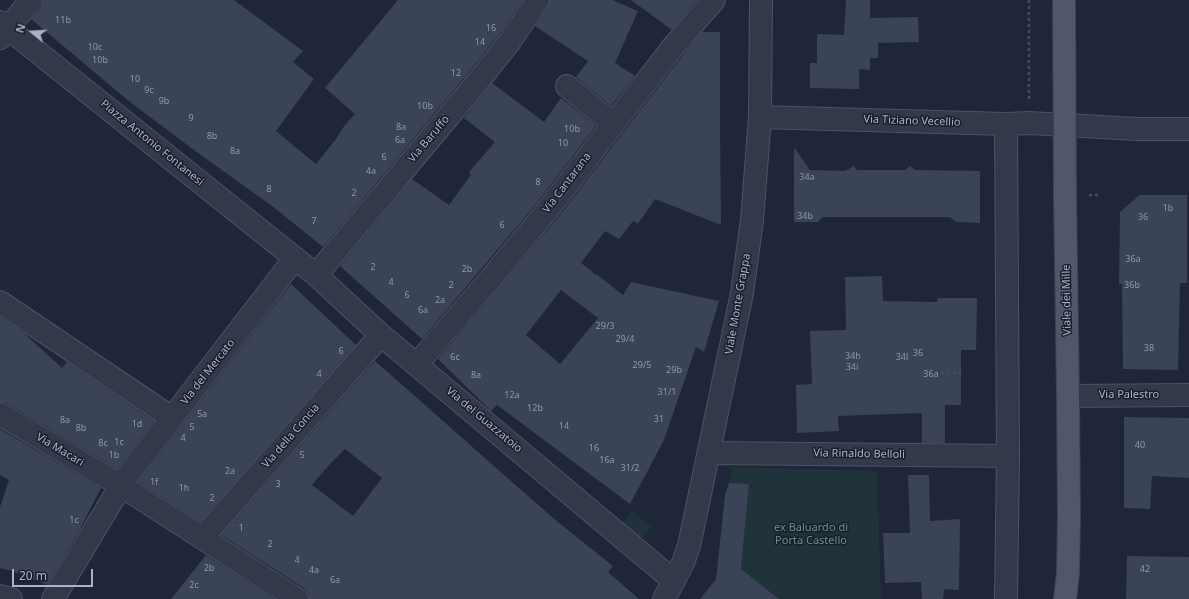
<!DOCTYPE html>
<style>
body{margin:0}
#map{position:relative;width:1189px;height:599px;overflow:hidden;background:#1f2639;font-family:"Noto Sans",sans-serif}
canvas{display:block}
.north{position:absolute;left:12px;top:12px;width:40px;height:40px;-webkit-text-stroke:3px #191e2e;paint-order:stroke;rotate:288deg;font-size:11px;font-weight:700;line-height:16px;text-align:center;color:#adb3c6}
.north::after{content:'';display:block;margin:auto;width:14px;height:18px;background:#adb3c6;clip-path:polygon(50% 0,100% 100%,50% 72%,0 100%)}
.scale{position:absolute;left:12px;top:569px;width:81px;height:18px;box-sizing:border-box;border:2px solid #adb3c6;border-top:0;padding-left:5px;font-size:12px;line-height:14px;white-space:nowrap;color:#adb3c6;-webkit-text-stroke:3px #191e2e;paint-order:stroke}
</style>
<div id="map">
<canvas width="1189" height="599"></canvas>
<div class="north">N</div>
<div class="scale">20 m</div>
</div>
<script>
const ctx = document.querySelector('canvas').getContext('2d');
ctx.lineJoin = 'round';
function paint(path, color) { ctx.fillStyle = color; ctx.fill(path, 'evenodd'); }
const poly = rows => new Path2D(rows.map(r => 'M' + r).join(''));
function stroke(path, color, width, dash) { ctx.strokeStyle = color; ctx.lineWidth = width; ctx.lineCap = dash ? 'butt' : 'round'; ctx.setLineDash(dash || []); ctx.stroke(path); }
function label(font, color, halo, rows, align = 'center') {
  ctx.font = font + ' "Noto Sans",sans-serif'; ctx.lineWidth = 3; ctx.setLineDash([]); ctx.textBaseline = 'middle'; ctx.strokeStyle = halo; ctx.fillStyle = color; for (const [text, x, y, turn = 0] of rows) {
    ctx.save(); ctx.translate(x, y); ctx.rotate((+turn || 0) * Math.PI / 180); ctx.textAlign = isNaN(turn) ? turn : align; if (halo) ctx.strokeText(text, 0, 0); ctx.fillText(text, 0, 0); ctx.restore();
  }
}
paint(poly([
 [732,467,877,471,881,599,755,599,765,588,741,569,749,484,729,483],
 [632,511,651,527,636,545,618,530]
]), '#21333a');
paint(poly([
 [43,0,234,0,303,51,293,62,314,79,276,131,316,164,336,139,344,126,355,114,325,88,398,0,523,0,501,32,474,66,323,247,272,206,198,153,130,102,31,19,41,8],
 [550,0,612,0,638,11,615,63,635,76,611,106,576,77,588,61,535,26,548,7],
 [631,0,697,0,672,30],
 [846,0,870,0,870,18,918,17,919,42,878,43,878,58,870,58,870,70,859,69,859,89,810,88,810,63,817,63,817,34,844,35],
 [702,32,720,32,720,129,721,225,655,199,638,224,633,221,619,239,605,231,581,263,594,273,593,274,596,274,623,295,631,282,719,301,704,352,696,347,664,440,630,504,497,405,491,411,438,359,556,220,682,56],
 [561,290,598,318,560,364,526,335],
 [492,83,544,122,561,98,596,126,536,204,422,339,340,266,412,179,449,205,471,175,469,172,495,142,464,118],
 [794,147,810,170,845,171,854,166,857,170,905,170,910,166,915,170,980,171,980,223,956,222,950,217,822,217,818,222,794,222],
 [1140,195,1187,195,1187,283,1180,283,1178,370,1123,369,1122,284,1119,284,1120,212],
 [882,276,883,301,937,302,938,298,977,298,976,350,961,350,961,405,945,405,945,443,922,443,922,413,838,416,839,431,797,433,796,385,812,384,810,331,846,330,845,277],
 [291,284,356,345,200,522,138,482],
 [0,317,24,333,62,368,67,362,154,421,117,469,6,403,0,402],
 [375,361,553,518,613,566,608,572,639,599,309,599,308,593,304,588,221,535],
 [345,449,382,478,353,516,312,485,329,465],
 [1124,417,1189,418,1189,478,1152,476,1150,509,1124,508],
 [0,429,101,488,79,531,47,585,12,571,0,568,0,507,9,480,0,475],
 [908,475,929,475,930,521,960,519,959,590,944,589,943,599,922,599,921,582,885,583,883,533,910,533],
 [729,483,749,484,741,569,779,599,700,599,716,579,725,495],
 [206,555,274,599,171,599],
 [1127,556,1189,557,1189,599,1126,599]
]), '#3b4359');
const minor = poly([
 [0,22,316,275,381,335,674,581],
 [0,38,31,0],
 [567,86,613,124],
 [760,117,1006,124,1029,123,1137,129,1189,129],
 [1006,124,1008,456,1006,599],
 [316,275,484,74,510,41,538,0],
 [0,302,172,418],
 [417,364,491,278,546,212,672,48,714,0],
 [1068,396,1189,395],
 [0,414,120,485,297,599],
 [709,453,1008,456],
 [203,537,381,335],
 [0,596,11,599],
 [53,599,125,479,295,258],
 [664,599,683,563,689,546,742,293,752,220,760,117,761,0]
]);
const major = poly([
 [1064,0,1065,195,1068,396,1069,518,1068,573,1065,599]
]);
stroke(minor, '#4d5364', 24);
stroke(major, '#3c4253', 24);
stroke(poly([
 [1029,0,1029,99],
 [1089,195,1101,195],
 [923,373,961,373]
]), '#3f5058', 2.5, [3, 3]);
stroke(minor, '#33384a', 22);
stroke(major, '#51576a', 22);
label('9px', '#9097ab', null, [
 ["11b",63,20],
 ["16",491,28],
 ["14",480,42],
 ["10c",95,47],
 ["10b",100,60],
 ["12",456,73],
 ["10",135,79],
 ["9c",149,90],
 ["9b",164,101],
 ["10b",425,106],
 ["9",191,118],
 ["8a",401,127],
 ["10b",572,129],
 ["8b",212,136],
 ["6a",400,140],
 ["10",563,143],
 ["8a",235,151],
 ["6",384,157],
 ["4a",371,171],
 ["34a",807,177],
 ["8",538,182],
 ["8",269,189],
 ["2",354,193],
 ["1b",1168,208],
 ["34b",805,216],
 ["36",1143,217],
 ["7",314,221],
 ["6",502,225],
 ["36a",1133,259],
 ["2",373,267],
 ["2b",467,269],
 ["4",391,282],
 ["2",451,285],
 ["36b",1132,285],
 ["6",407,295],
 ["2a",440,300],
 ["6a",423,310],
 ["29/3",605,326],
 ["29/4",625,339],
 ["38",1149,348],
 ["6",341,351],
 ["36",918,353],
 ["34h",853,356],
 ["6c",455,357],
 ["34l",902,357],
 ["29/5",642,365],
 ["34i",852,367],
 ["29b",674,370],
 ["4",319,374],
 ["36a",931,374],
 ["8a",476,375],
 ["31/1",667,392],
 ["12a",512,395],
 ["12b",535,408],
 ["5a",202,414],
 ["31",659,419],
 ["8a",65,420],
 ["1d",137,424],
 ["14",564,426],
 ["5",192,427],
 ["8b",81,428],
 ["4",183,438],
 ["1c",119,442],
 ["8c",103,443],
 ["40",1140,445],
 ["16",594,448],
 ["1b",114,455],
 ["5",302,455],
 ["16a",607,460],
 ["31/2",630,468],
 ["2a",230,471],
 ["1f",154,482],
 ["3",278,484],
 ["1h",184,488],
 ["2",212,498],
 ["1c",74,520],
 ["1",241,528],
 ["2",270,544],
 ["4",297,560],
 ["2b",209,568],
 ["42",1145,569],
 ["4a",314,570],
 ["6a",335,580],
 ["2c",194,585]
]);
label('11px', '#adb3c6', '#191e2e', [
 ["Via Tiziano Vecellio",912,121,2],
 ["Via Baruffo",429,139,-50],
 ["Piazza Antonio Fontanesi",152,143,39],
 ["Via Cantarana",567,183,-53],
 ["Viale dei Mille",1067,300,-91],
 ["Viale Monte Grappa",738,304,-80],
 ["Via del Mercato",208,372,-52],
 ["Via Palestro",1129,395],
 ["Via del Guazzatoio",484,420,40],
 ["Via della Concia",291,436,-49],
 ["Via Macari",60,450,31],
 ["Via Rinaldo Belloli",859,454,1]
]);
label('11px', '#649879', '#191e2e', [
 ["ex Baluardo di",811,528],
 ["Porta Castello",811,541]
]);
</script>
